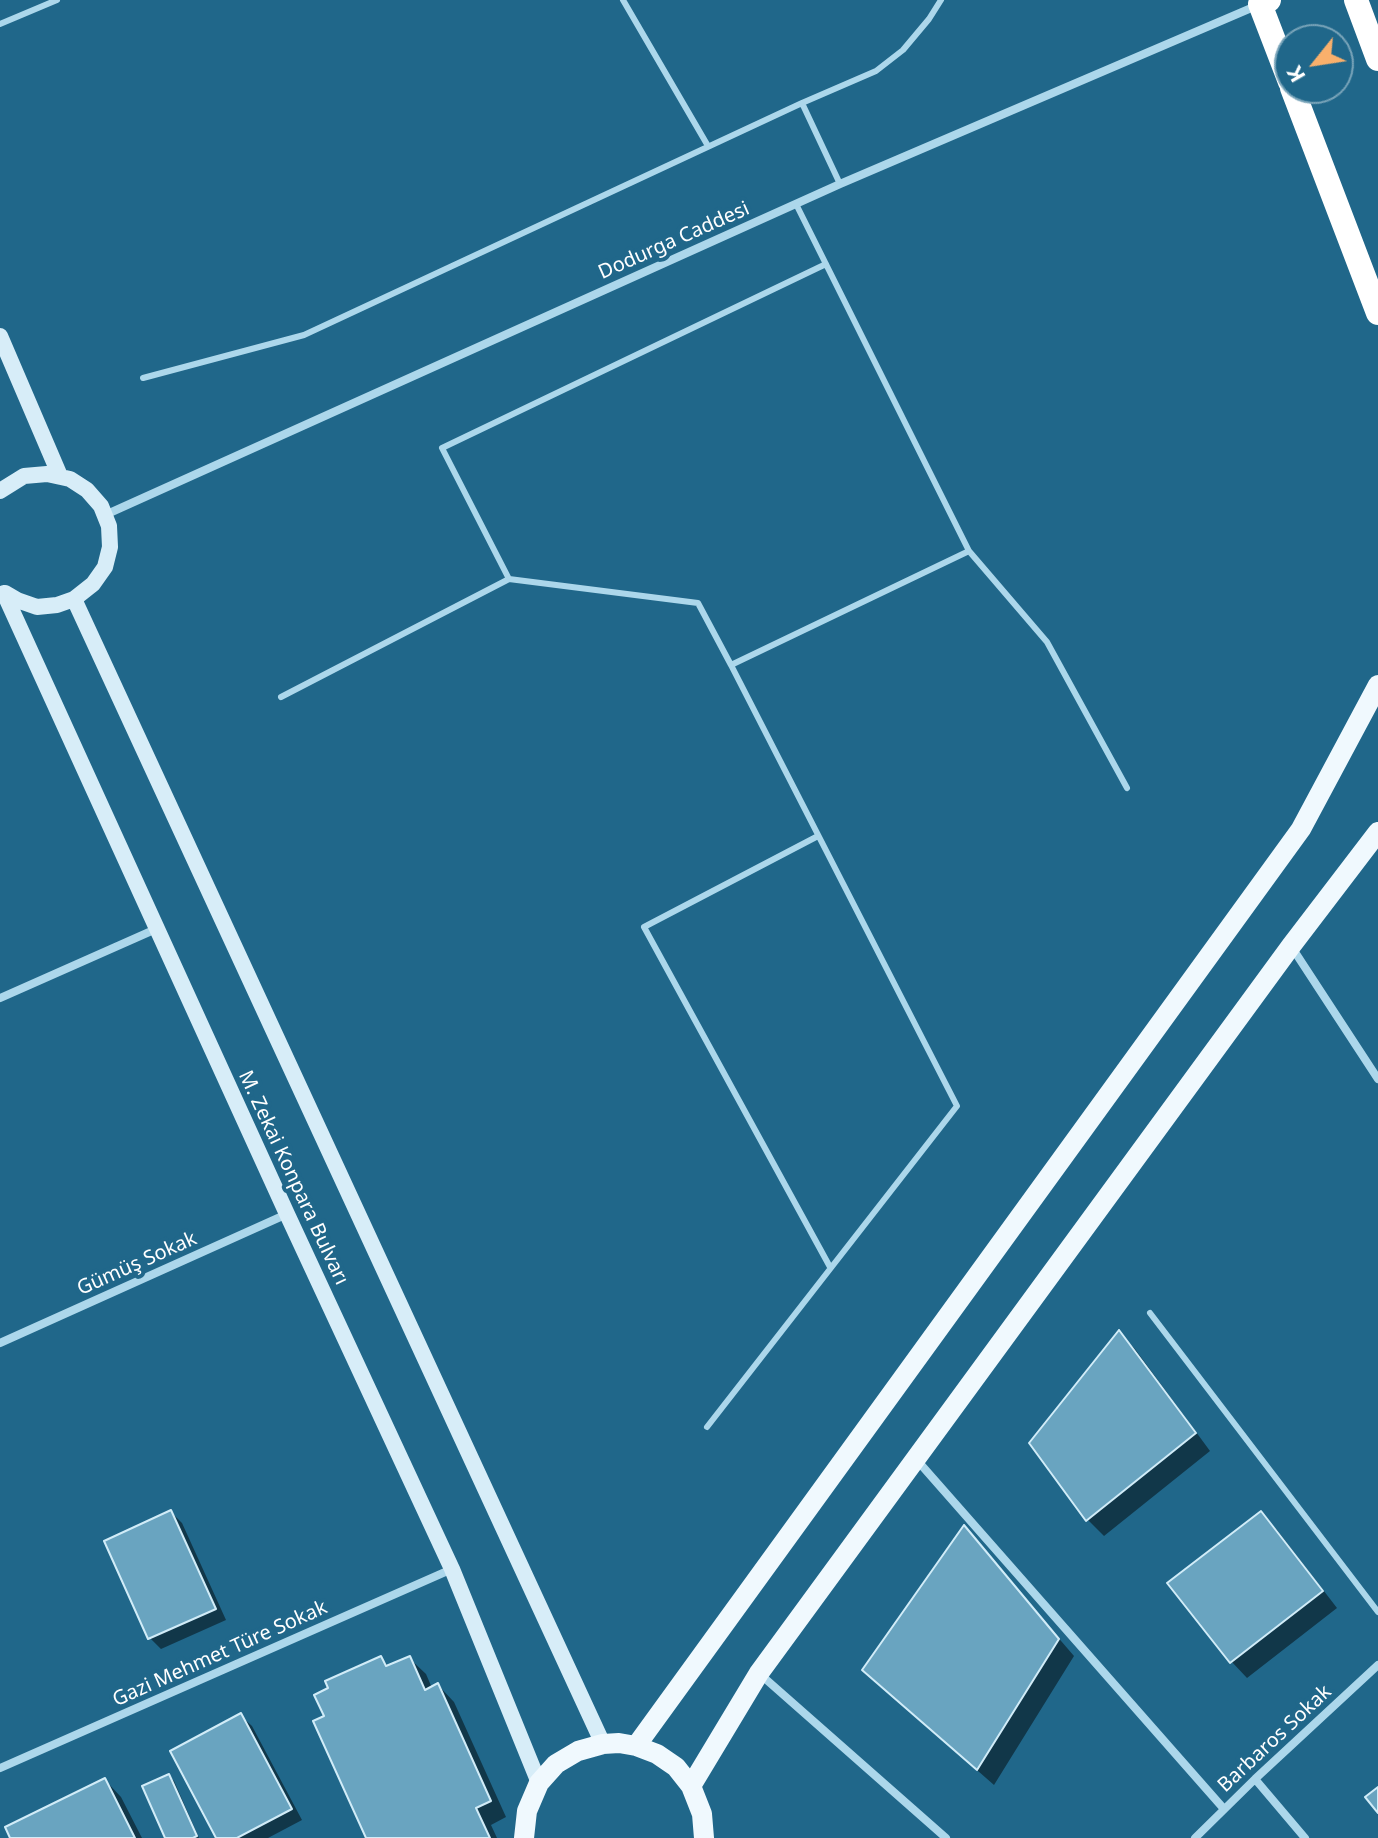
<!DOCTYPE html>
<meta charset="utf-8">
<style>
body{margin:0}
#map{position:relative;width:1378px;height:1838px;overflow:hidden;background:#20678a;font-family:"Noto Sans",sans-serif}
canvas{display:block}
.north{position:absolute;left:1274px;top:24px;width:80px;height:80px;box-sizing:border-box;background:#20678a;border:2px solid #79a4b9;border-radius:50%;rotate:240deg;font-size:22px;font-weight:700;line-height:32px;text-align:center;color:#fff}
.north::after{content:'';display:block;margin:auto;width:28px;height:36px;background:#f9b06c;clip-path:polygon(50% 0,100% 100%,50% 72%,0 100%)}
</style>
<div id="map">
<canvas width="1378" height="1838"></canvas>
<div class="north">K</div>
</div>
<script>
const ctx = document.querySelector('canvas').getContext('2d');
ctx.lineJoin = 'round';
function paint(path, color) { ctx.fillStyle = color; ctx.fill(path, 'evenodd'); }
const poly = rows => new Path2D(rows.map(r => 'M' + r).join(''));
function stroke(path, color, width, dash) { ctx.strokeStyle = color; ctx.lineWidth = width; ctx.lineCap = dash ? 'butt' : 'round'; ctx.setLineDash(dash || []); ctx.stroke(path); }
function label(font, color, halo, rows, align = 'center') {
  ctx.font = font + ' "Noto Sans",sans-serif'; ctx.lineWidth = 8; ctx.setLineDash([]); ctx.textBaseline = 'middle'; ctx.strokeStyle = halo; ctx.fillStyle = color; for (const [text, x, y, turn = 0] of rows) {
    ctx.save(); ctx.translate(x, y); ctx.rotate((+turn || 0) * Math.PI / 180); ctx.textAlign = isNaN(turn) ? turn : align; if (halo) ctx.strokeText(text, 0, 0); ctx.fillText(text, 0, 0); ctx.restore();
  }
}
paint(poly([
 [1119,1333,1135,1349,1210,1451,1104,1536,1088,1520,1031,1443],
 [171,1512,182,1523,226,1620,161,1649,150,1638,106,1542],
 [1261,1514,1277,1530,1337,1608,1247,1678,1231,1661],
 [964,1528,1074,1656,994,1785,881,1686],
 [381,1658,389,1667,409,1658,426,1674,432,1688,438,1685,454,1702,506,1817,491,1825,497,1838,369,1838,327,1717],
 [241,1716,252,1726,302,1820,268,1838,219,1838],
 [169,1776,174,1781,199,1838,167,1838],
 [105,1780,121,1797,142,1838,12,1838]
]), '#0007');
const building = poly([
 [1119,1330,1196,1433,1086,1521,1029,1443,1119,1330],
 [171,1510,216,1609,148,1639,104,1541,171,1510],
 [1261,1511,1323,1591,1230,1663,1167,1583,1261,1511],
 [964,1525,1059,1639,977,1770,862,1670,964,1525],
 [381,1656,386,1666,410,1656,425,1690,438,1683,491,1801,476,1808,490,1838,366,1838,313,1721,324,1716,314,1695,328,1688,325,1681,381,1656],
 [241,1713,292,1809,237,1838,216,1838,170,1751,241,1713],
 [169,1774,197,1836,193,1838,165,1838,142,1786,169,1774],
 [105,1778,135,1838,10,1838,5,1827,105,1778],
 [1378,1787,1378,1813,1365,1797,1378,1787]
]);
paint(building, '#69a4c0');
stroke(building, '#d1ecf8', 2);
stroke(poly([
 [623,0,708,146],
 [0,24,57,0],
 [802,103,876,71,903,50,929,19,941,0],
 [143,378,304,335,802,103,840,184],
 [969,551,1047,642,1127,788],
 [509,579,442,448,826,264],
 [281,697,509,579,698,603,731,665],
 [818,836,644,927,830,1267],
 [1150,1313,1378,1612],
 [707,1427,957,1106,731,665,969,551,796,204]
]), '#acd7eb', 6);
stroke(poly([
 [105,515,840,184,1256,6],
 [1291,946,1378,1079],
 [0,998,156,929],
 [0,1343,287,1214],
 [916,1459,1224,1809],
 [761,1675,946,1838],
 [0,1768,452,1569],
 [1255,1779,1305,1838],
 [1195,1838,1255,1779,1378,1665]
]), '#acd7eb', 8);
stroke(poly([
 [0,336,60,476],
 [0,491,24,476,47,474,70,479,87,490,101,506,109,526,110,547,105,567,93,584,74,599,57,605,37,607,17,600,5,593],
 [4,593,287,1214,452,1569,539,1783],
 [74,599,603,1744]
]), '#d7edf8', 16);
stroke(poly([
 [636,1746,1301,829,1378,685],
 [691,1786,759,1673,1291,946,1378,832],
 [524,1838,527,1811,539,1783,556,1764,578,1751,603,1744,619,1743,636,1746,657,1754,676,1767,691,1786,702,1814,704,1838]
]), '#f0f9fe', 20);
stroke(poly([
 [1269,0,1260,4,1290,82],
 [1356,0,1378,59],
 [1292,88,1378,313]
]), '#fff', 24);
label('20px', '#fff', '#20678a', [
 ["Dodurga Caddesi",674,241,-24],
 ["M. Zekai Konpara Bulvarı",293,1178,65],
 ["Gümüş Sokak",137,1264,-24],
 ["Gazi Mehmet Türe Sokak",220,1654,-24],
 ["Barbaros Sokak",1275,1739,-43]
]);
</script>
